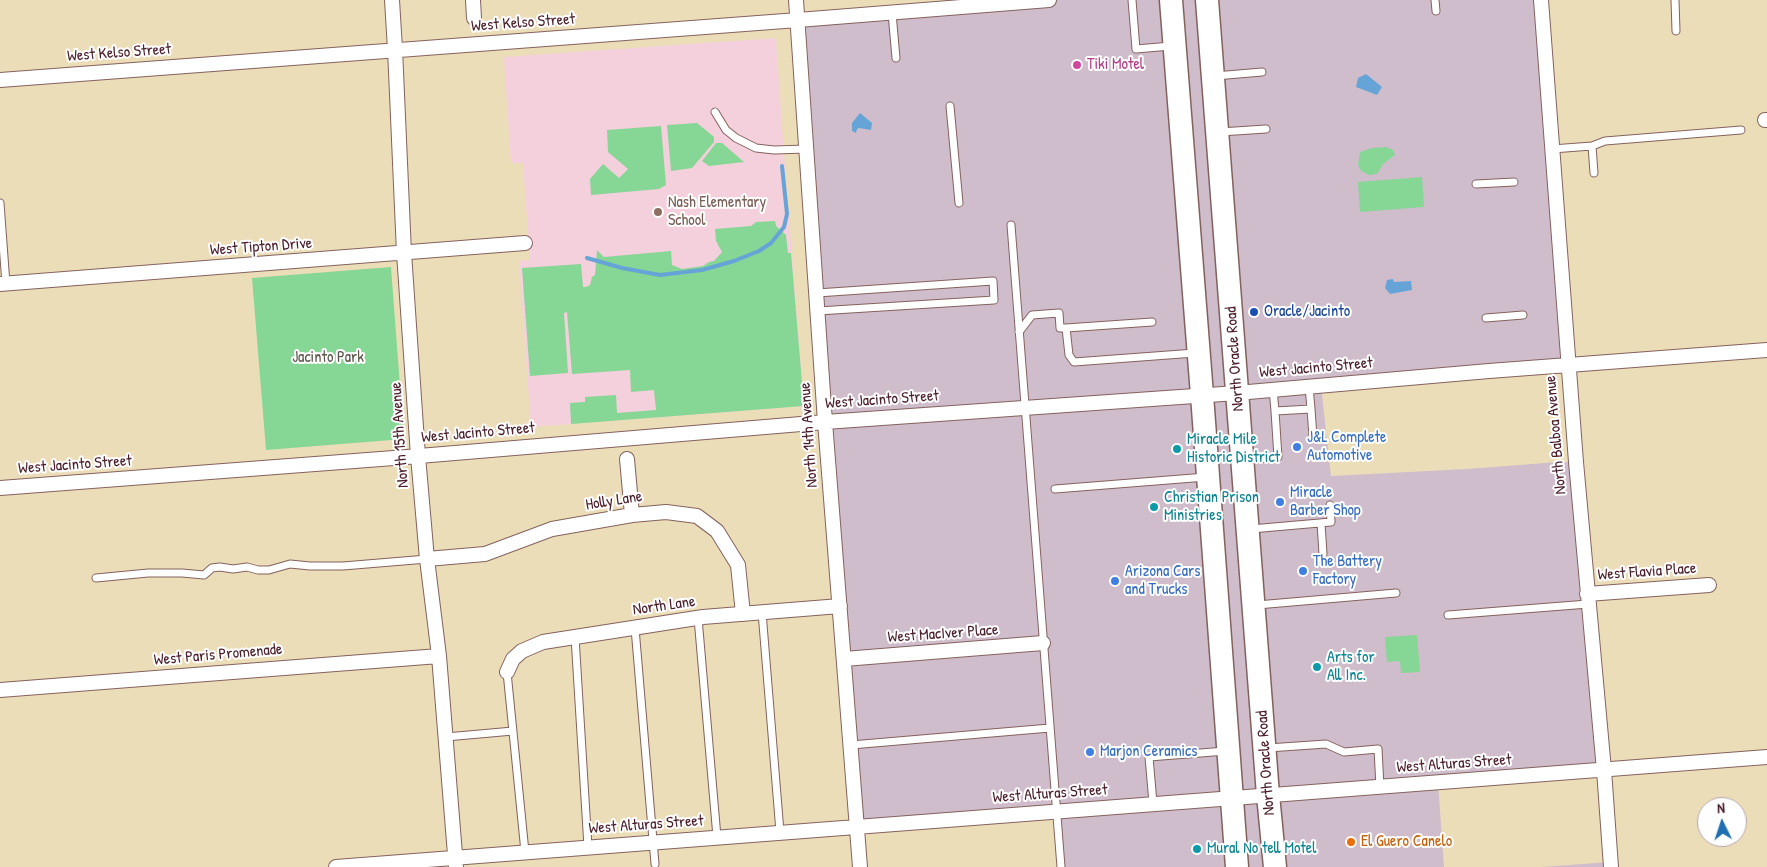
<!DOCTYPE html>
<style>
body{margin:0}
#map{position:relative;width:1767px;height:867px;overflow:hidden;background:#ecddb9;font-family:"Patrick Hand",sans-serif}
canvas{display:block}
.north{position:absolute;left:1697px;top:797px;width:50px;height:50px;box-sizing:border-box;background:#fff;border:1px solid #b7a5aa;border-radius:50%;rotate:356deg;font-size:14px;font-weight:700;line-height:20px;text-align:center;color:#4a1f2b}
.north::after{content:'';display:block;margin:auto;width:18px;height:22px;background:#1f6fb2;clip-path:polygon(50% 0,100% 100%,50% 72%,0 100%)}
</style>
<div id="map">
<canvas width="1767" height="867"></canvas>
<div class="north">N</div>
</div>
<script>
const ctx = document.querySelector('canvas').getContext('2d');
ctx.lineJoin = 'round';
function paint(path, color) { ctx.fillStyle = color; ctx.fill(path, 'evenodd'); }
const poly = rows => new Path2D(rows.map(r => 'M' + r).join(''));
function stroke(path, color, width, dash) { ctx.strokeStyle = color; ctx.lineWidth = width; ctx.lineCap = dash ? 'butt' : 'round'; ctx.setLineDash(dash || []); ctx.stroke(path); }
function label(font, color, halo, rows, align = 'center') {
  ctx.font = font + ' "Patrick Hand",sans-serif'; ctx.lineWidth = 4; ctx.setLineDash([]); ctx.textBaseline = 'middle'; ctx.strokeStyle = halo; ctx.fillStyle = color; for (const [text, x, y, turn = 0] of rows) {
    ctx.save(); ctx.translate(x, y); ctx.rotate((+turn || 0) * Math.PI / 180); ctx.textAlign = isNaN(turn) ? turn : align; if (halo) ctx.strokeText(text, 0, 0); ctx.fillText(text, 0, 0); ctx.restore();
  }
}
paint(poly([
 [776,38,783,142,804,406,531,427,519,261,530,260,523,163,511,163,504,57]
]), '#f4cfdc');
paint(poly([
 [991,0,1541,0,1568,365,1321,386,1331,476,1467,469,1558,462,1576,462,1604,770,1438,782,1444,867,1061,867,1058,811,858,826,798,20],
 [1610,862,1611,867,1541,867]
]), '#d0bdcc');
paint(poly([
 [697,123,714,137,714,142,692,168,671,171,667,125],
 [661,126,666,185,659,189,591,195,590,179,603,164,619,178,628,169,608,152,607,130],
 [716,143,722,143,744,162,709,166,702,161],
 [1386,147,1393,150,1395,155,1383,164,1377,174,1369,175,1361,171,1358,165,1360,152,1372,148],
 [1422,177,1424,207,1360,212,1358,182],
 [775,221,776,226,786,235,788,253,791,253,804,406,571,424,570,403,585,402,585,397,616,395,617,413,656,410,654,390,631,392,630,370,572,374,567,312,564,313,568,373,530,376,522,268,581,264,583,287,586,287,590,285,592,277,595,275,597,250,604,257,671,251,672,265,682,269,703,266,709,262,714,261,722,252,716,241,715,229,751,226,756,222],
 [391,267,404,439,266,450,252,278],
 [1417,635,1420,672,1401,673,1400,661,1387,662,1385,637]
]), '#86d695');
paint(poly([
 [1366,74,1382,87,1377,95,1356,87,1358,78],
 [860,113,872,123,871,130,859,128,857,129,856,133,852,131,852,123],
 [1393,279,1394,282,1411,281,1412,290,1390,294,1385,288,1387,280]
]), '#66a4d8');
stroke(poly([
 [587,258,622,268,660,275,702,270,734,261,759,251,771,243,784,227,787,214,782,166]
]), '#66a4d8', 4);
const lane = poly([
 [1132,0,1136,49,1171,46],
 [1435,0,1436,11],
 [1675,0,1676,31],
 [892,13,896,58],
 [1215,76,1262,72],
 [950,106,959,203],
 [715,112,726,130,736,138,756,148,774,150,807,149],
 [1220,132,1266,129],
 [1592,146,1594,173],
 [1552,149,1592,146,1605,141,1741,130],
 [1476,184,1514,182],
 [0,203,6,284],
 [1011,225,1061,867],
 [817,293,993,281,994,300,818,311],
 [1486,318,1523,315],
 [1066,328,1152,322],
 [1019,332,1032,315,1059,313,1060,328,1066,328,1069,355,1074,362,1195,353],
 [1309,386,1311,409],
 [1273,389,1275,411],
 [1244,460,1278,457,1275,411,1311,409,1313,437],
 [1055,489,1206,477],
 [1321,523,1323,554],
 [1251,529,1331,522,1330,505],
 [96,578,148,573,182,573,204,575,212,568,220,567,233,569,247,567,258,570,269,570,290,564,310,566,343,566,427,559],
 [1257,605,1396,593],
 [762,612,780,832],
 [1448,615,1588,604],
 [698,618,717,837],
 [635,628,655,864],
 [575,637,588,847],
 [507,672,525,852],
 [446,737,513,731],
 [851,745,1050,728],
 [1268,748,1326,744,1344,752,1378,749,1380,787],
 [1153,803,1149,757,1226,751]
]);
const street = poly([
 [392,0,395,49,404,253,418,456,427,559,439,656,456,867],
 [473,0,474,18],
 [796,0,825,422,860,867],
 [1541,0,1576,462,1604,770,1611,867],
 [0,80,798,20,1049,0],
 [1765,120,1767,120],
 [0,284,525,243],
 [627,459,632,515],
 [0,488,407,457,825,422,1237,393,1489,371,1767,350],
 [427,559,485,554,552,529,632,515,666,512,697,516,717,531,738,565,743,614],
 [1587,594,1709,585],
 [844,659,1043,643],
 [507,672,513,659,522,651,543,642,703,617,840,606],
 [0,690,439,656],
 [336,867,1767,757]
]);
const primary = poly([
 [1171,0,1202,395,1237,867],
 [1207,0,1268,795,1275,867]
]);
stroke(lane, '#83625d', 9);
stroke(street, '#83625d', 16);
stroke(primary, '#83625d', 25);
stroke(lane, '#fff', 7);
stroke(street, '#fff', 14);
stroke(primary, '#fff', 22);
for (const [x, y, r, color] of [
 [1077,65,5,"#d1479c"],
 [658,212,5,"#8d6e63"],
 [1254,312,5,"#1a4fb4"],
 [1297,447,5,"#3f7fe0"],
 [1177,449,5,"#0f9aa8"],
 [1280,502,5,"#3f7fe0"],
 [1154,507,5,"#0f9aa8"],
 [1303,571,5,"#3f7fe0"],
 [1115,581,5,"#3f7fe0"],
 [1317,667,5,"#0f9aa8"],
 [1090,752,5,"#3f7fe0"],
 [1351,842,5,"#e8710a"],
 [1197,849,5,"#0f9aa8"]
]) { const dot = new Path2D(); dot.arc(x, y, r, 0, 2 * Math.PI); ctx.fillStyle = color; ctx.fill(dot); stroke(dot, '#fff', 2); }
label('16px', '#4a1f2b', '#fff', [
 ["West Kelso Street",523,23,-4],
 ["West Kelso Street",119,53,-4],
 ["West Tipton Drive",261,247,-4],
 ["North Oracle Road",1235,359,-94],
 ["West Jacinto Street",1316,368,-5],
 ["West Jacinto Street",882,400,-4],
 ["West Jacinto Street",478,433,-5],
 ["North 15th Avenue",400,435,-94],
 ["North 14th Avenue",809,435,-94],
 ["North Balboa Avenue",1556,435,-95],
 ["West Jacinto Street",75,465,-4],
 ["Holly Lane",614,501,-9],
 ["West Flavia Place",1647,572,-4],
 ["North Lane",664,606,-8],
 ["West MacIver Place",943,634,-4],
 ["West Paris Promenade",218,655,-5],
 ["North Oracle Road",1266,763,-94],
 ["West Alturas Street",1454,764,-4],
 ["West Alturas Street",1050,794,-4],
 ["West Alturas Street",646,825,-4]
]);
label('16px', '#b23c85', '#fff', [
 ["Tiki Motel",1087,65]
], 'left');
label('16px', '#785e54', '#fff', [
 ["Nash Elementary",668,203],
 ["School",668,221]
], 'left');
label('16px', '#164399', '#fff', [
 ["Oracle/Jacinto",1264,312]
], 'left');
label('16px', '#5c564b', '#fff', [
 ["Jacinto Park",328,358]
]);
label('16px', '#366cbe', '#fff', [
 ["J&L Complete",1307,438],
 ["Automotive",1307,456],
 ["Miracle",1290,493],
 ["Barber Shop",1290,511],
 ["The Battery",1313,562],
 ["Factory",1313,580],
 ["Arizona Cars",1125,572],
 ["and Trucks",1125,590],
 ["Marjon Ceramics",1100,752]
], 'left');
label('16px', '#0d838f', '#fff', [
 ["Miracle Mile",1187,440],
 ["Historic District",1187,458],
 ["Christian Prison",1164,498],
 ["Ministries",1164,516],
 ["Arts for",1327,658],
 ["All Inc.",1327,676],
 ["Mural No tell Motel",1207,849]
], 'left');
label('16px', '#c56008', '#fff', [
 ["El Guero Canelo",1361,842]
], 'left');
</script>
